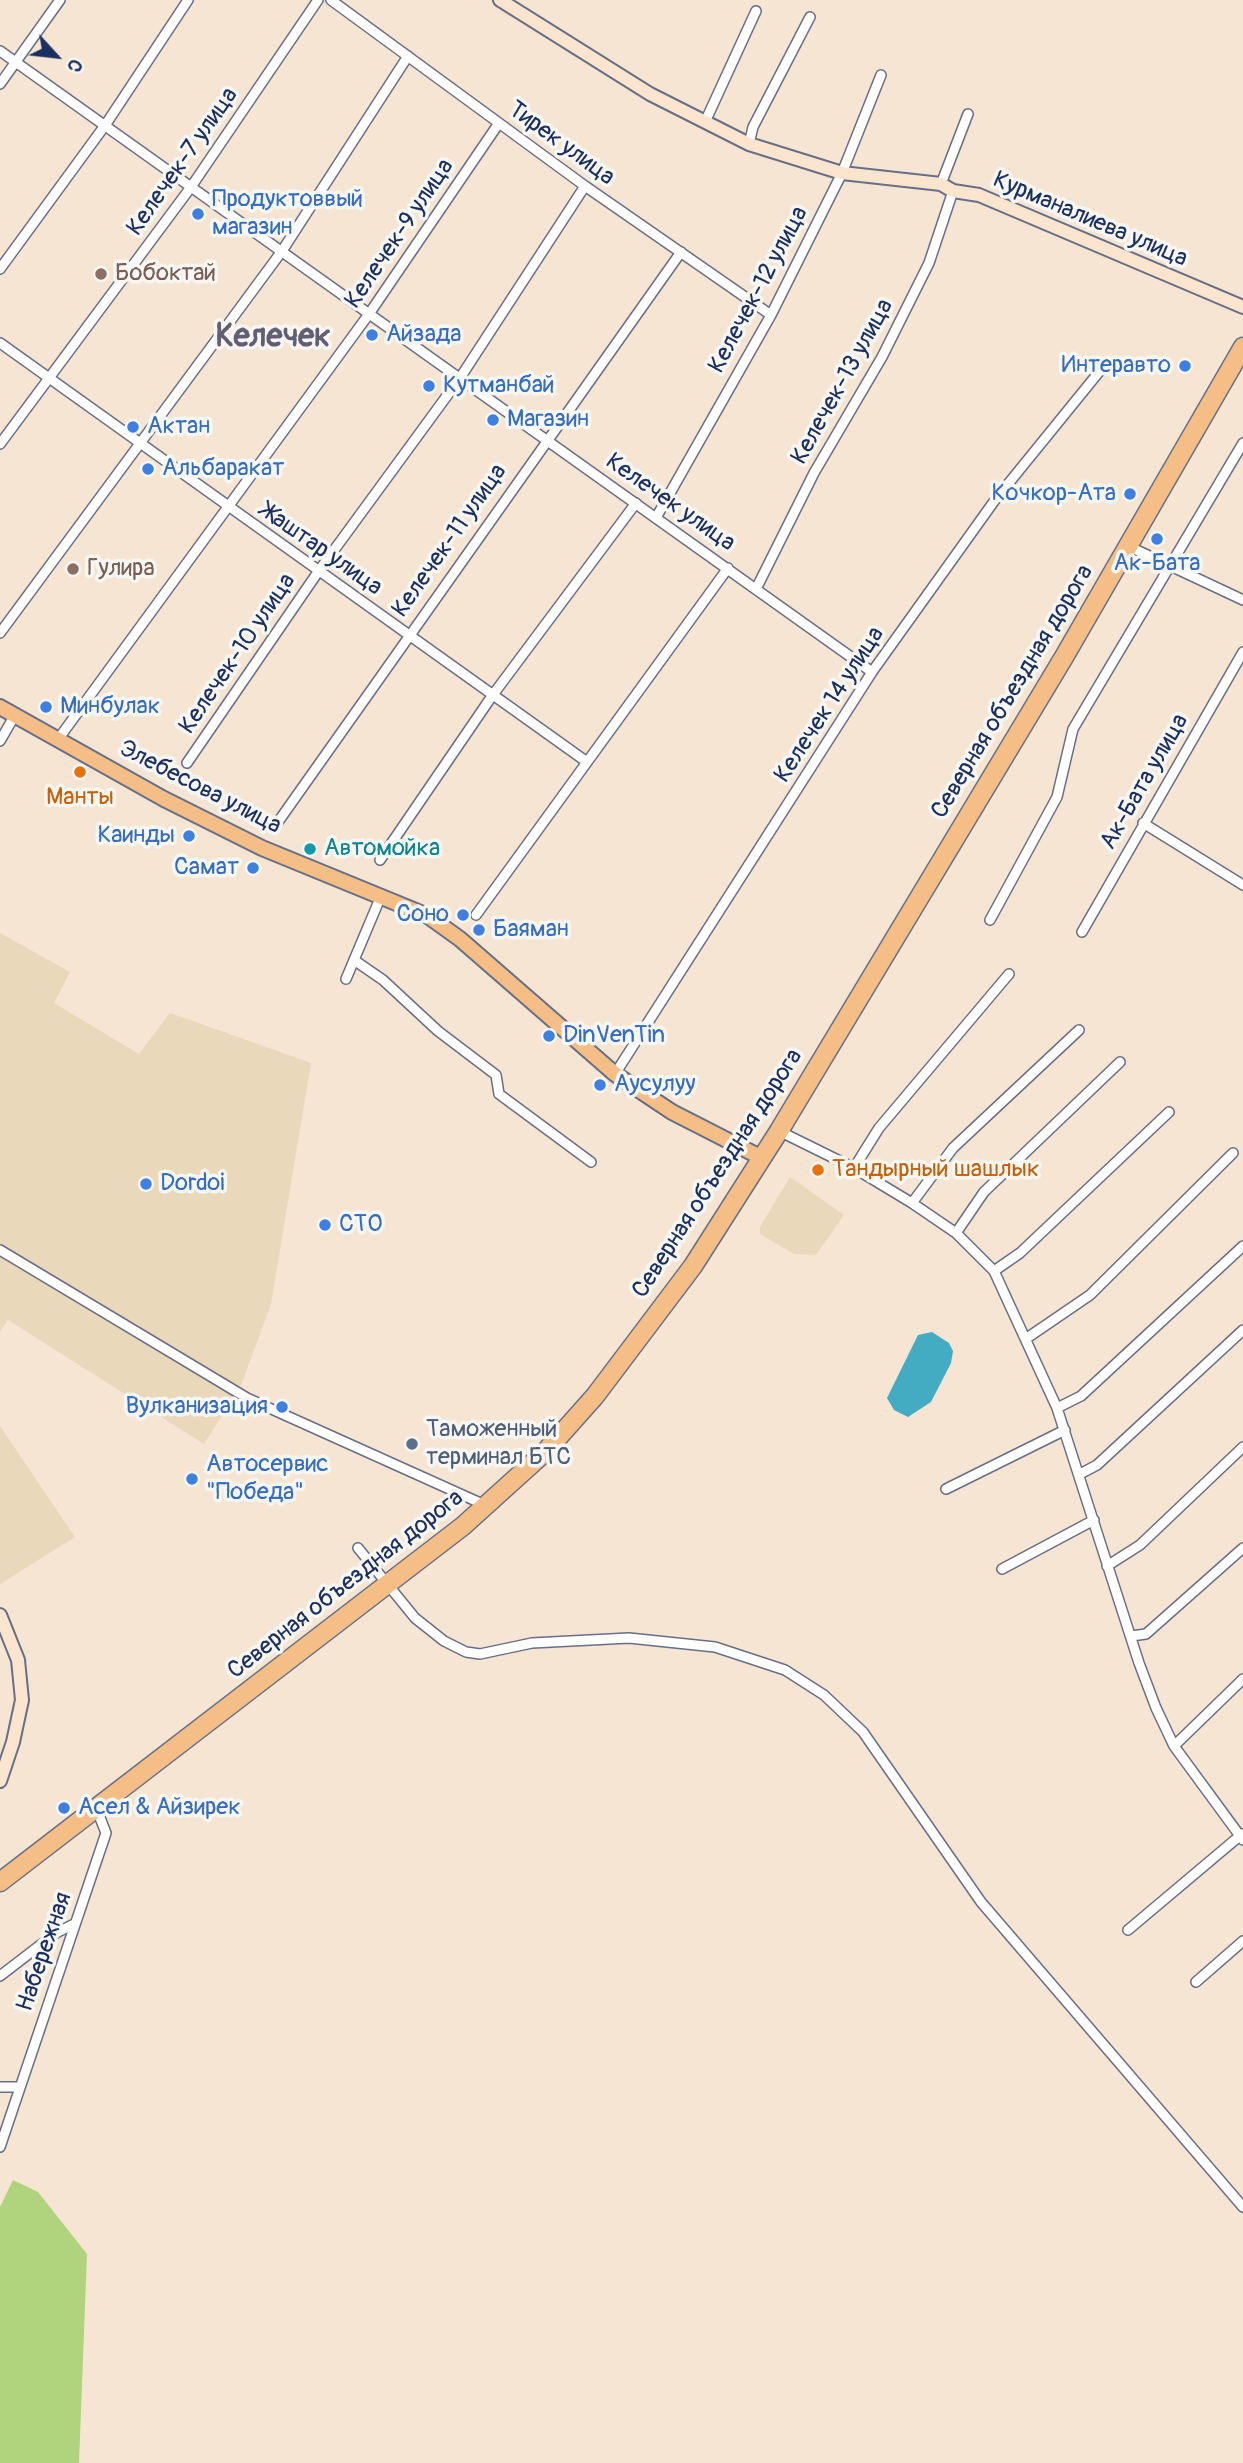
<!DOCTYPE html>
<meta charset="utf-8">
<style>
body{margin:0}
#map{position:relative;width:1243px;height:2463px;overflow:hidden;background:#f5e5d2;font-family:Pangolin,sans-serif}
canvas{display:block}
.north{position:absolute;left:21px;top:21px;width:70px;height:70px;-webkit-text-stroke:5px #f6f6f2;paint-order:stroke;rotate:117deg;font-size:19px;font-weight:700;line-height:28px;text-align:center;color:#1b2f5e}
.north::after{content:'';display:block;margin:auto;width:24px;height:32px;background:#1b2f5e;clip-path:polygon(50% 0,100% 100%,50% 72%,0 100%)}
</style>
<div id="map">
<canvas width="1243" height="2463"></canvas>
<div class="north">С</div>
</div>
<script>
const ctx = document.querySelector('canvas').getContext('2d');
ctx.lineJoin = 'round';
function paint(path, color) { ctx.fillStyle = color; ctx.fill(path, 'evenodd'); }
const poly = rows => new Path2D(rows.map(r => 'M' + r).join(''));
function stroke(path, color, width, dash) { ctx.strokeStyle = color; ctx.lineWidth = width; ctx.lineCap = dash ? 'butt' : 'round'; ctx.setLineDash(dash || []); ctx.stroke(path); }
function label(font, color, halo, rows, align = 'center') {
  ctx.font = font + ' Pangolin,sans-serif'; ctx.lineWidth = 7; ctx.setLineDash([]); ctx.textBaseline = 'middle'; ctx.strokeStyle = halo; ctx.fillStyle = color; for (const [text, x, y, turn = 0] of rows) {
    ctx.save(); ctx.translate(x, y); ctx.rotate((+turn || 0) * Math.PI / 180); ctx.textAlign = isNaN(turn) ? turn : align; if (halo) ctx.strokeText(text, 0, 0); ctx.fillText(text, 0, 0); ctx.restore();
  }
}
paint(poly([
 [0,933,70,972,54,1003,139,1054,170,1013,311,1063,271,1304,241,1385,204,1444,8,1320,0,1331],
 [790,1177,844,1215,816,1255,794,1254,760,1234,760,1227],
 [0,1426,75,1537,0,1584]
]), '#ead8ba');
paint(poly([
 [13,2180,38,2192,87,2254,79,2463,0,2463,0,2207]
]), '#b0d47d');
paint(poly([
 [932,1332,949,1343,953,1351,951,1363,931,1402,908,1417,894,1410,887,1398,918,1335]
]), '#43acc3');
const street = poly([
 [331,0,585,186,771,315],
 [0,51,872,672],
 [0,84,60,0],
 [705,122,756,11],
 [749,144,753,127,810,17],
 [941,184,968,114],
 [0,269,106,124,188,0],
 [0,343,587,762],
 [0,444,191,187,318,0],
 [657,516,771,315,842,173,881,75],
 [1128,546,1243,600],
 [757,587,814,473,882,357,929,263,953,191],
 [0,633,282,251,408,56],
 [59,738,369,314,499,123],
 [0,741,15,715],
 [187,763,318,572,460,378,585,186],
 [278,822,681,252],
 [1143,823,1243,885],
 [380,860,492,696,636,503],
 [476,915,728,568],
 [990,920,1057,797,1073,729,1243,443],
 [1082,932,1243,652],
 [354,960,383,980,438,1031,496,1075,499,1094,591,1162],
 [346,979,381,896],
 [615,1074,872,672,995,500,1099,372],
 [779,1131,854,1168,912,1203,956,1233,994,1271,1057,1408,1139,1663,1156,1708,1174,1746,1243,1840],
 [854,1168,879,1128,1009,974],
 [912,1203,953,1148,1079,1030],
 [956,1233,984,1192,1120,1062],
 [0,1250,247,1398,487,1506],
 [994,1271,1020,1253,1169,1112],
 [1027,1338,1090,1295,1233,1153],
 [1057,1408,1081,1396,1243,1246],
 [1080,1474,1097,1465,1243,1330],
 [946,1489,1065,1430],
 [358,1548,415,1618,444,1641,466,1652,480,1654,532,1643,629,1638,715,1647,785,1670,824,1695,863,1732,981,1902,1243,2207],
 [1107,1566,1140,1545,1243,1447],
 [1002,1569,1094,1520],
 [1131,1636,1146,1634,1243,1548],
 [1174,1746,1243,1679],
 [1128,1930,1242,1834],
 [0,1976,56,1933,74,1924],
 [1196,1982,1243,1941],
 [0,2087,20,2087],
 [0,2147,106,1833,97,1810]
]);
const secondary = poly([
 [500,0,650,94,749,144,842,173,941,184,953,191,979,195,1243,307],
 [0,1615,18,1660,22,1700,13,1742,0,1781]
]);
const primary = poly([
 [0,707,164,799,262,848,428,916,460,939,615,1074,672,1112,762,1158]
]);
const highway = poly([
 [0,1882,463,1526,546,1451,595,1396,693,1266,779,1131,1064,657,1243,347]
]);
stroke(street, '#676f87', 12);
stroke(secondary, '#676f87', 16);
stroke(primary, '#676f87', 18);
stroke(highway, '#676f87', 21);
stroke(street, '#fff', 9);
stroke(secondary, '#fbe5cf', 12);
stroke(primary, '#f6be87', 14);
stroke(highway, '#f6be87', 18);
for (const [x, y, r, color] of [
 [198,214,7,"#3f7fe0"],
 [101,274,7,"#8d6e63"],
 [372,335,7,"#3f7fe0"],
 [1185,366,7,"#3f7fe0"],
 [429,386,7,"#3f7fe0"],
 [493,420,7,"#3f7fe0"],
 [133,427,7,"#3f7fe0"],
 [148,469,7,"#3f7fe0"],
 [1130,494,7,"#3f7fe0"],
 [1157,539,7,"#3f7fe0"],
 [73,569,7,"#8d6e63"],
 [46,707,7,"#3f7fe0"],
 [80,772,7,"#e8710a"],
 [189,836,7,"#3f7fe0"],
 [310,849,7,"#0f9aa8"],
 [253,868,7,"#3f7fe0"],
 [463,915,7,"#3f7fe0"],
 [479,930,7,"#3f7fe0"],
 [549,1036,7,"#3f7fe0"],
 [600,1085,7,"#3f7fe0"],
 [818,1170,7,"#e8710a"],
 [146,1184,7,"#3f7fe0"],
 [325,1225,7,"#3f7fe0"],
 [282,1407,7,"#3f7fe0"],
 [412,1444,7,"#5c6f8a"],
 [192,1479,7,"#3f7fe0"],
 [64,1808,7,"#3f7fe0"]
]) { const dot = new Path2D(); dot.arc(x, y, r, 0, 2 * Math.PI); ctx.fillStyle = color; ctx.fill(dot); stroke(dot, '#f6f6f2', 2.5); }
label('24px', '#1b2f5e', '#f6f6f2', [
 ["Тирек улица",561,144,36],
 ["Келечек-7 улица",183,162,-55],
 ["Курманалиева улица",1090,220,23],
 ["Келечек-9 улица",400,234,-56],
 ["Келечек-12 улица",759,290,-62],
 ["Келечек-13 улица",843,382,-61],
 ["Келечек улица",670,503,35],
 ["Келечек-11 улица",450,541,-55],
 ["Жаштар улица",321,550,35],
 ["Келечек-10 улица",238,654,-56],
 ["Северная объездная дорога",1013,692,-59],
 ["Келечек 14 улица",830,705,-57],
 ["Ак-Бата улица",1145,782,-60],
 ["Элебесова улица",200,788,27],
 ["Северная объездная дорога",718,1174,-57],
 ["Северная объездная дорога",346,1585,-38],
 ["Набережная",45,1952,-71]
]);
label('24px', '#366cbe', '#f6f6f2', [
 ["Продуктоввый",212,200],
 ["магазин",212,228],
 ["Айзада",386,335],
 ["Интеравто",1171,366,"right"],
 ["Кутманбай",443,386],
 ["Магазин",507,420],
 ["Актан",147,427],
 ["Альбаракат",162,469],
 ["Кочкор-Ата",1116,494,"right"],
 ["Ак-Бата",1157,564,"center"],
 ["Минбулак",60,707],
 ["Каинды",175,836,"right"],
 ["Самат",239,868,"right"],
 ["Соно",449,915,"right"],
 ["Баяман",493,930],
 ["DinVenTin",563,1036],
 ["Аусулуу",614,1085],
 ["Dordoi",160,1184],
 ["СТО",339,1225],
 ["Вулканизация",268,1407,"right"],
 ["Автосервис",206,1465],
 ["\"Победа\"",206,1493],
 ["Асел & Айзирек",78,1808]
], 'left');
label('24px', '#785e54', '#f6f6f2', [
 ["Бобоктай",115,274],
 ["Гулира",87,569]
], 'left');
label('24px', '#c56008', '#f6f6f2', [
 ["Манты",80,798],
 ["Тандырный шашлык",832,1170,"left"]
]);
label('24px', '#0d838f', '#f6f6f2', [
 ["Автомойка",324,849]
], 'left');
label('24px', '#4e5e75', '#f6f6f2', [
 ["Таможенный",426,1430],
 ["терминал БТС",426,1458]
], 'left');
label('bold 32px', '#625e73', '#f6f6f2', [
 ["Келечек",273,338]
]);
</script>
